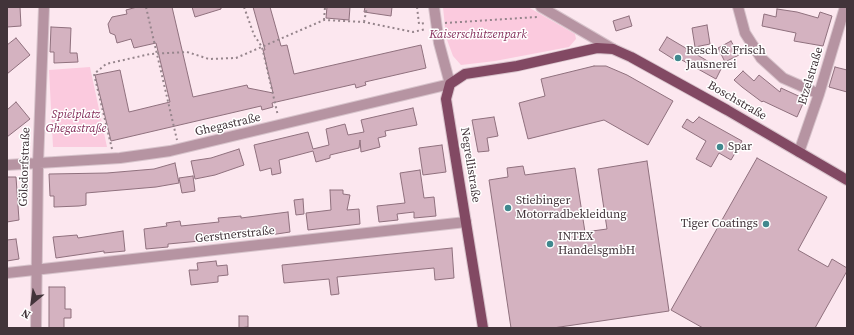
<!DOCTYPE html>
<meta charset="utf-8">
<style>
body{margin:0}
#map{position:relative;width:854px;height:335px;overflow:hidden;background:#fce7ef;font-family:"Source Serif 4",serif}
canvas{display:block}
.frame{position:absolute;inset:0;border:8px solid #42343a;pointer-events:none}
.north{position:absolute;left:12px;top:283px;width:40px;height:40px;-webkit-text-stroke:3px #fff;paint-order:stroke;rotate:209deg;font-size:11px;font-weight:700;line-height:16px;text-align:center;color:#42343a}
.north::after{content:'';display:block;margin:auto;width:14px;height:18px;background:#42343a;clip-path:polygon(50% 0,100% 100%,50% 72%,0 100%)}
</style>
<div id="map">
<canvas width="854" height="335"></canvas>
<div class="frame"></div>
<div class="north">N</div>
</div>
<script>
const ctx = document.querySelector('canvas').getContext('2d');
ctx.lineJoin = 'round';
function paint(path, color) { ctx.fillStyle = color; ctx.fill(path, 'evenodd'); }
const poly = rows => new Path2D(rows.map(r => 'M' + r).join(''));
function stroke(path, color, width, dash) { ctx.strokeStyle = color; ctx.lineWidth = width; ctx.lineCap = dash ? 'butt' : 'round'; ctx.setLineDash(dash || []); ctx.stroke(path); }
function label(font, color, halo, rows, align = 'center') {
  ctx.font = font + ' "Source Serif 4",serif'; ctx.lineWidth = 3; ctx.setLineDash([]); ctx.textBaseline = 'middle'; ctx.strokeStyle = halo; ctx.fillStyle = color; for (const [text, x, y, turn = 0] of rows) {
    ctx.save(); ctx.translate(x, y); ctx.rotate((+turn || 0) * Math.PI / 180); ctx.textAlign = isNaN(turn) ? turn : align; if (halo) ctx.strokeText(text, 0, 0); ctx.fillText(text, 0, 0); ctx.restore();
  }
}
paint(poly([
 [443,7,528,7,575,34,576,39,569,47,495,61,461,65,453,56,446,37],
 [90,67,107,147,53,147,49,70]
]), '#fbcade');
const building = poly([
 [7,7,20,7,21,26,7,27,7,7],
 [137,7,172,7,193,97,247,85,248,88,273,93,263,50,265,50,253,7,270,7,281,46,287,45,294,74,421,45,426,68,365,82,366,85,356,88,355,84,272,103,273,107,262,110,261,106,111,141,95,75,120,70,129,112,170,102,156,43,134,48,131,39,117,43,115,35,110,33,108,24,112,17,127,14,126,10,137,7],
 [192,7,221,7,221,9,195,17,192,7],
 [327,7,350,7,349,20,326,18,327,7],
 [365,7,392,7,391,16,364,12,365,7],
 [777,9,797,12,818,18,820,12,832,16,823,46,794,41,796,33,762,26,764,14,776,17,777,9],
 [629,16,632,26,616,31,613,21,629,16],
 [707,25,710,44,695,47,692,28,707,25],
 [51,27,71,28,70,53,77,53,78,62,54,63,54,52,50,52,51,27],
 [667,37,721,69,716,79,680,59,678,62,659,50,667,37],
 [16,38,30,55,7,74,7,45,16,38],
 [731,41,739,55,725,62,718,48,731,41],
 [594,66,606,66,627,75,673,101,648,145,604,120,528,139,519,103,545,96,541,79,594,66],
 [835,67,847,70,847,92,829,87,835,67],
 [743,71,754,81,759,75,780,92,781,88,805,99,797,117,763,101,762,102,742,87,734,80,743,71],
 [16,102,30,119,7,137,7,110,16,102],
 [413,108,417,125,385,131,386,136,378,138,380,147,361,152,360,140,359,148,330,155,330,158,316,162,313,151,279,160,281,173,272,175,271,168,260,171,254,145,308,132,313,149,329,145,326,129,345,124,348,135,364,132,361,120,413,108],
 [494,117,498,136,487,138,489,151,478,152,472,120,494,117],
 [699,117,742,141,731,160,719,153,711,167,696,159,706,141,682,127,687,119,693,123,699,117],
 [442,145,446,172,423,175,419,148,442,145],
 [239,149,244,165,215,175,195,179,191,161,211,158,239,149],
 [757,158,827,197,798,250,828,267,832,259,847,268,847,271,815,328,703,328,671,310,757,158],
 [647,161,669,311,553,328,511,328,489,180,508,177,507,168,523,166,525,175,575,168,585,232,607,229,598,169,647,161],
 [175,163,179,183,156,187,86,193,86,205,79,206,54,207,54,196,50,196,49,174,107,173,154,169,175,163],
 [420,170,424,198,434,197,436,216,414,218,414,212,397,214,398,220,379,222,377,206,405,203,400,173,420,170],
 [193,176,195,191,182,193,179,178,193,176],
 [7,177,16,177,19,220,7,222,7,177],
 [330,190,343,190,343,194,350,195,347,210,359,209,360,224,308,230,306,213,331,210,330,190],
 [303,199,304,214,296,215,294,200,303,199],
 [288,212,290,232,270,235,269,231,243,233,243,237,168,244,168,247,146,249,144,229,167,226,166,223,180,221,181,226,219,222,218,218,241,216,241,218,288,212],
 [123,231,125,251,104,253,104,251,56,258,53,237,77,235,78,238,123,231],
 [16,239,19,259,7,261,7,240,16,239],
 [452,248,454,278,435,280,434,268,337,277,339,294,331,295,329,279,284,283,282,265,452,248],
 [216,261,217,266,227,265,228,275,218,276,218,282,191,285,189,270,198,270,197,263,216,261],
 [49,287,65,287,65,309,71,309,71,318,64,318,64,328,49,328,49,287],
 [239,316,248,316,248,327,239,328,239,316]
]);
paint(building, '#d4b2c0');
stroke(building, '#8f707d', 1);
const minor = poly([
 [541,7,613,49],
 [738,7,745,33,761,58,783,78,819,94],
 [799,152,819,94,845,7],
 [7,165,120,158,170,151,450,84,439,43,434,7],
 [7,273,466,222],
 [36,328,38,164,44,7]
]);
const major = poly([
 [483,328,446,99,450,84,465,74,517,66,597,48,613,49,631,57,727,110,847,180]
]);
stroke(minor, '#d7c3cb', 12);
stroke(major, '#d7c3cb', 12);
stroke(poly([
 [146,7,177,140],
 [244,7,254,35,262,47,278,116],
 [417,7,419,24,426,23],
 [324,20,325,7],
 [364,22,367,7],
 [445,23,537,17],
 [112,149,94,74,106,64,150,54,187,52,209,59,236,58,324,20,364,22,413,32,426,29]
]), '#96858c', 2, [2, 3]);
stroke(minor, '#b694a2', 10);
stroke(major, '#824963', 10);
for (const [x, y, r, color] of [
 [678,58,4,"#40888e"],
 [720,147,4,"#40888e"],
 [508,208,4,"#40888e"],
 [766,224,4,"#40888e"],
 [550,244,4,"#40888e"]
]) { const dot = new Path2D(); dot.arc(x, y, r, 0, 2 * Math.PI); ctx.fillStyle = color; ctx.fill(dot); stroke(dot, '#fff', 1.5); }
label('italic 12px', '#832b58', '#fff', [
 ["Kaiserschützenpark",478,35],
 ["Spielplatz",76,115],
 ["Ghegastraße",76,129]
]);
label('12px', '#42343a', '#fff', [
 ["Resch & Frisch",686,51],
 ["Jausnerei",686,65],
 ["Spar",728,147],
 ["Stiebinger",516,201],
 ["Motorradbekleidung",516,215],
 ["Tiger Coatings",758,224,"right"],
 ["INTEX",558,237],
 ["HandelsgmbH",558,251]
], 'left');
label('12px', '#42343a', '#fff', [
 ["Etzelstraße",811,76,-73],
 ["Boschstraße",737,101,30],
 ["Ghegastraße",228,125,-13],
 ["Negrellistraße",470,165,81],
 ["Gölsdorfstraße",25,167,-88],
 ["Gerstnerstraße",235,235,-6]
]);
</script>
